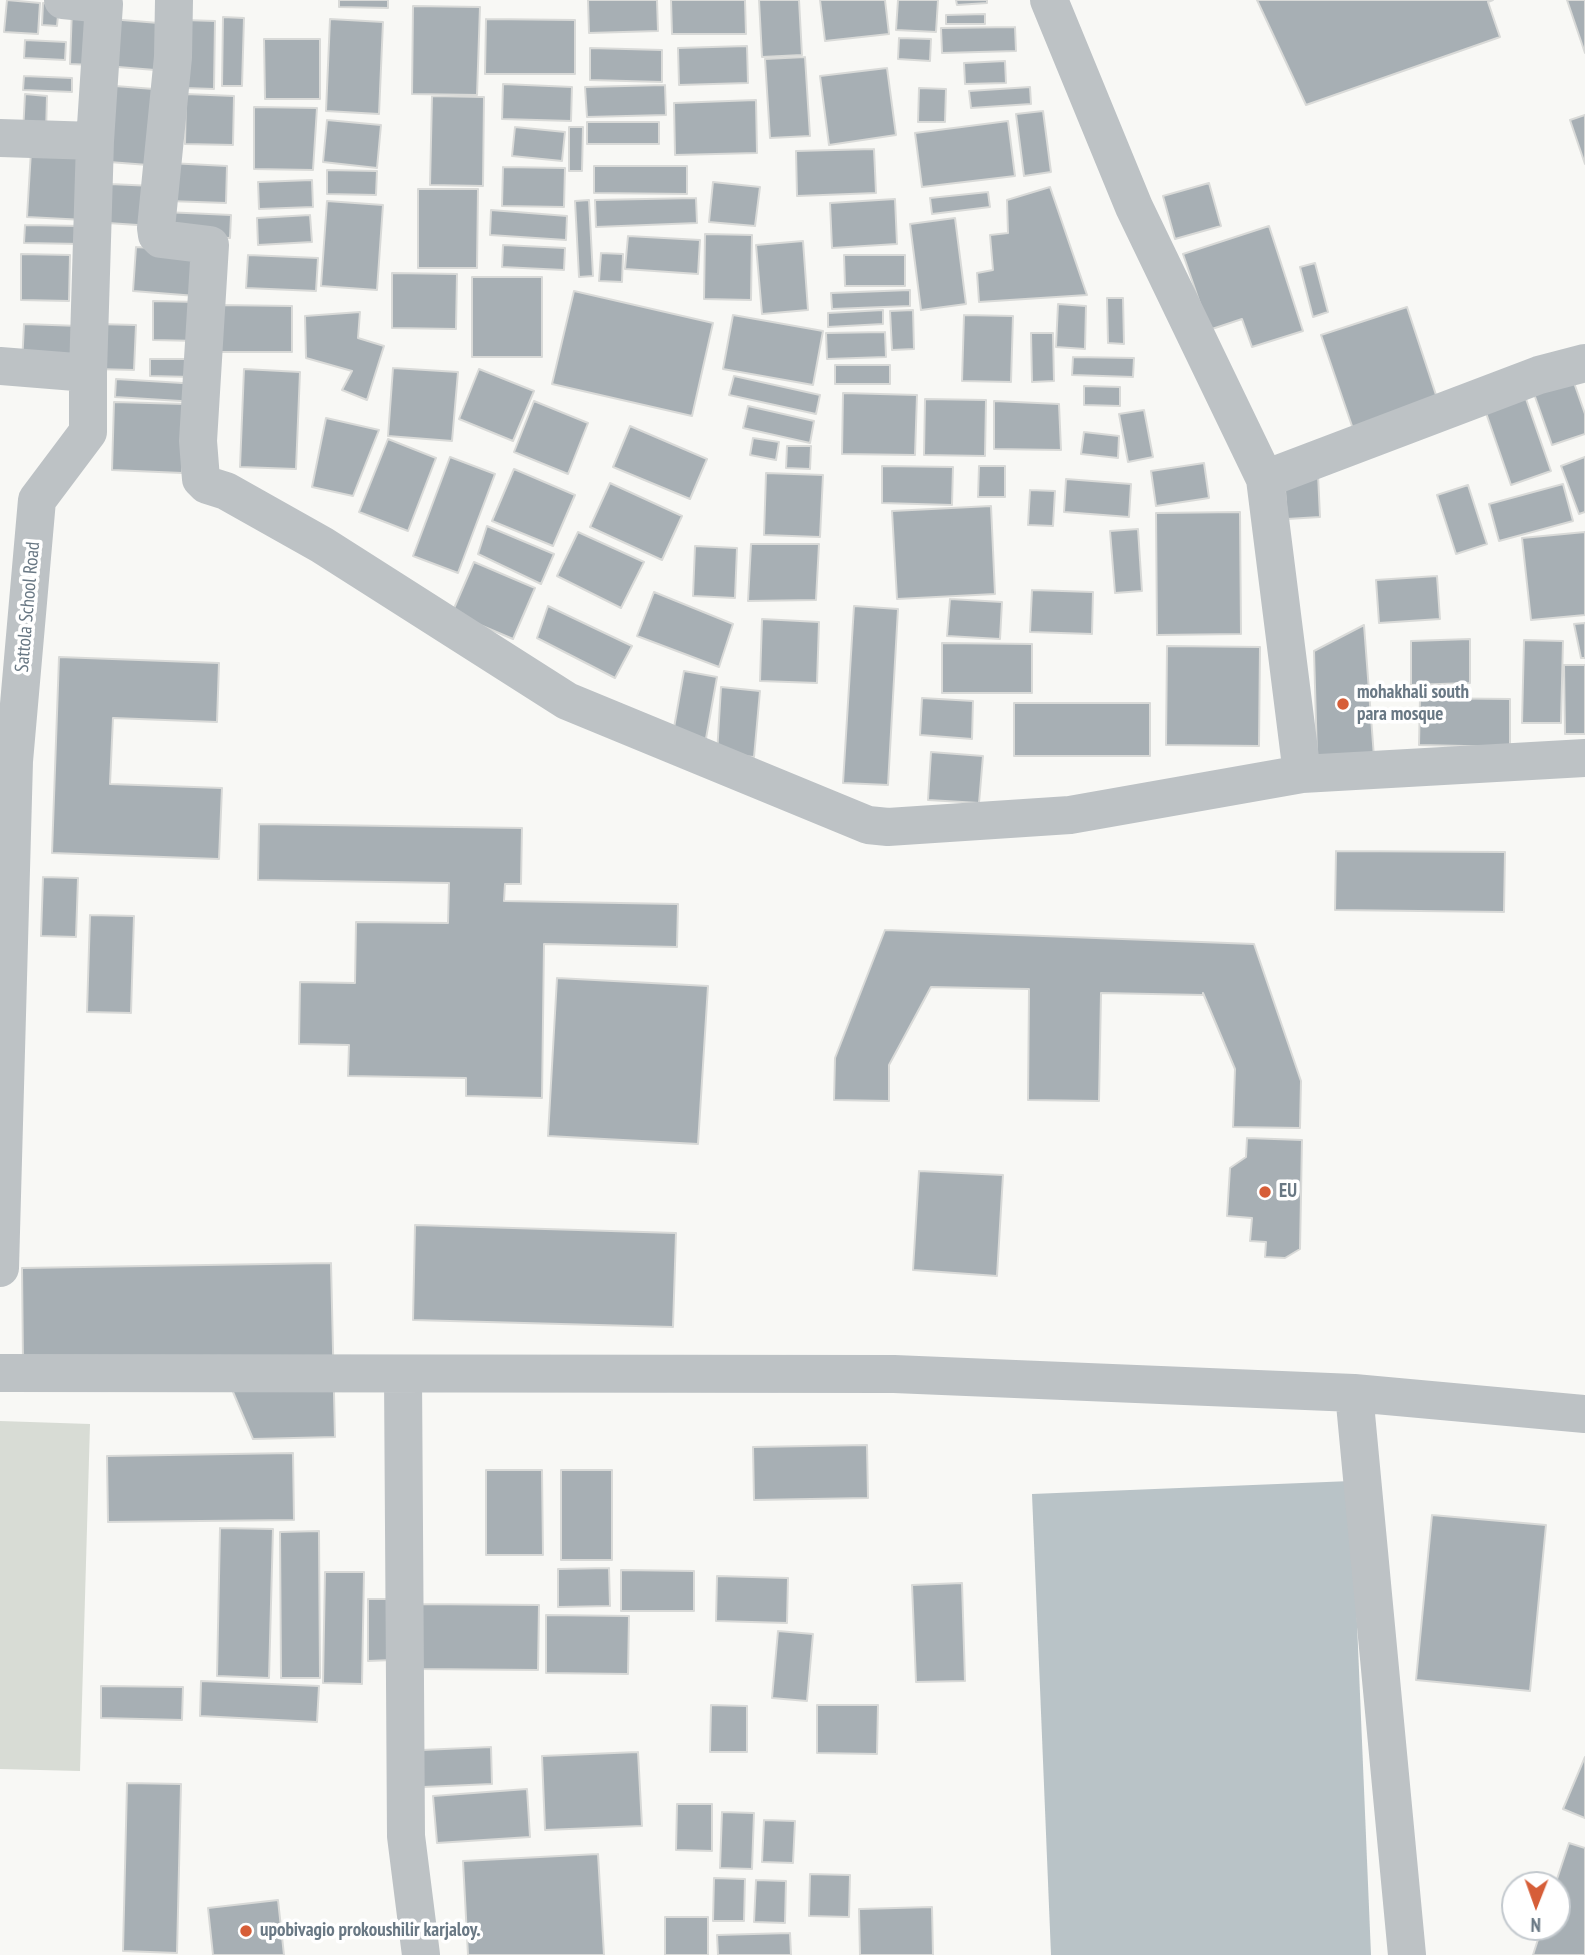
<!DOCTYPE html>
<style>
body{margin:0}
#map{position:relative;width:1585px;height:1955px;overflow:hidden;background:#f8f8f5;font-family:"PT Sans Narrow",sans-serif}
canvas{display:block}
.north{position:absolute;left:1501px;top:1871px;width:70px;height:70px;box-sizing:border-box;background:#fff;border:2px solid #c3c9ce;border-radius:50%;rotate:181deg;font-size:19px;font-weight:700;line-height:28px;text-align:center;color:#697884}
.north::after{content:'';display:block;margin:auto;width:24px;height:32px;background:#d65e38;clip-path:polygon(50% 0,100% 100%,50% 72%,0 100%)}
</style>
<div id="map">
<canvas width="1585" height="1955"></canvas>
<div class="north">N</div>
</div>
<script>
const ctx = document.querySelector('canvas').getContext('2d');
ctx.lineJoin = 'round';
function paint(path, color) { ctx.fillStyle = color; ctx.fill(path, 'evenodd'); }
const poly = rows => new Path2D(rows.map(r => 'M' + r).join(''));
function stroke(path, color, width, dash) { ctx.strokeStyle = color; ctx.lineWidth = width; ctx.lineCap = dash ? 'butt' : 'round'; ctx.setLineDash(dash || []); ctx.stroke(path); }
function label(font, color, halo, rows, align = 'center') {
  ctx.font = font + ' "PT Sans Narrow",sans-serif'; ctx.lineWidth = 7; ctx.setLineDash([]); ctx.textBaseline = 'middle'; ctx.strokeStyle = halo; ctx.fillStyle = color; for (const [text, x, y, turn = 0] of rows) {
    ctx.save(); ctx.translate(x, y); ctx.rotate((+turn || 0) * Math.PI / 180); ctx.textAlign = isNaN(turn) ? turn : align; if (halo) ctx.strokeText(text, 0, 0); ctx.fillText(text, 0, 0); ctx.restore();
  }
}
paint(poly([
 [0,1421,90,1424,80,1771,0,1769]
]), '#d8dcd5');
paint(poly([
 [1351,1481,1371,1955,1051,1955,1032,1494]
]), '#b9c3c7');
const building = poly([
 [7,0,40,3,38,34,4,32,7,0],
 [339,0,388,0,388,8,339,7,339,0],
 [588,0,657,0,658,31,589,33,588,0],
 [671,0,745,0,746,34,672,34,671,0],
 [759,0,799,0,802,55,762,57,759,0],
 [820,0,885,0,889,34,825,41,820,0],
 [898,0,938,0,936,32,896,30,898,0],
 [956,0,987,0,987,3,957,5,956,0],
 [1257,0,1493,0,1488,2,1500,37,1306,105,1257,0],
 [1567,0,1585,0,1585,53,1567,0],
 [43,3,59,5,57,26,42,25,43,3],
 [413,6,480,7,477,95,412,94,413,6],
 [72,8,95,9,92,65,70,64,72,8],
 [985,14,985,24,946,24,946,15,985,14],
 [223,17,244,18,242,86,222,86,223,17],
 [110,19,171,24,167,71,106,66,110,19],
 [330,19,383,22,379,114,326,111,330,19],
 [486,19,575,20,575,74,485,74,486,19],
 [185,20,215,21,214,89,184,88,185,20],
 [1015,27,1016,51,942,53,941,28,1015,27],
 [899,38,931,39,930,61,898,59,899,38],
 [264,39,320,39,320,99,265,99,264,39],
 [25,40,66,42,65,60,24,58,25,40],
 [747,46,748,83,679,85,678,48,747,46],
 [590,48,662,50,662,82,590,80,590,48],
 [805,57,810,136,770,138,765,59,805,57],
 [1005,61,1006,83,965,84,964,63,1005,61],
 [887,68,896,135,829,145,820,76,887,68],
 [24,76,72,78,72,92,23,90,24,76],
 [503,84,572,87,571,121,502,119,503,84],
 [665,85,666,115,587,117,585,87,665,85],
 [115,86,167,90,161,166,109,162,115,86],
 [1030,87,1031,104,971,108,969,91,1030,87],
 [919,88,946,89,945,122,918,122,919,88],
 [25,94,47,96,46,133,23,133,25,94],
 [186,94,234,96,233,145,185,144,186,94],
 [432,96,484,97,483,186,430,185,432,96],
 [756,100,757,153,675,155,674,103,756,100],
 [254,107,317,108,313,170,254,169,254,107],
 [1043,111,1051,172,1024,176,1016,114,1043,111],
 [1585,115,1585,164,1570,120,1585,115],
 [327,120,381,125,377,168,323,162,327,120],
 [1008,121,1015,176,922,187,915,133,1008,121],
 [587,122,659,122,659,144,587,144,587,122],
 [515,127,565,132,562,161,512,156,515,127],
 [569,127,583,127,582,171,569,171,569,127],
 [874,149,876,193,797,196,796,151,874,149],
 [31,151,89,154,85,220,27,217,31,151],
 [169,163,227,166,226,203,168,201,169,163],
 [594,166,687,166,687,194,594,193,594,166],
 [503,167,565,168,564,207,502,206,503,167],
 [327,170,377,171,376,195,327,194,327,170],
 [312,180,313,207,259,209,258,182,312,180],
 [713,182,760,187,755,226,709,222,713,182],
 [1209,183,1221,226,1175,239,1163,196,1209,183],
 [110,184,153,186,152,226,108,223,110,184],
 [1050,187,1087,295,979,302,977,273,993,270,990,235,1008,233,1007,200,1050,187],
 [418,189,478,189,477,268,418,268,418,189],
 [988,192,990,207,932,214,930,198,988,192],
 [696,198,697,223,596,227,595,200,696,198],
 [895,199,897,244,832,248,830,203,895,199],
 [589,200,593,276,579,277,575,201,589,200],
 [327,201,383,205,377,290,321,286,327,201],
 [491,210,567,216,566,240,490,235,491,210],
 [164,212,231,215,230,238,163,235,164,212],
 [310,215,312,242,258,245,257,218,310,215],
 [955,218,966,304,921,310,910,224,955,218],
 [25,225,82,226,81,244,24,243,25,225],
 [1269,226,1303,331,1252,347,1242,319,1209,330,1183,254,1269,226],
 [705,234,752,235,751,300,704,299,705,234],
 [628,236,700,240,698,274,625,269,628,236],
 [803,241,808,310,762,314,756,245,803,241],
 [503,245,565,248,564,270,502,267,503,245],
 [136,247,199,251,196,296,133,291,136,247],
 [601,253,623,254,622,282,599,281,601,253],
 [21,254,70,255,69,301,21,300,21,254],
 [248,255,318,258,316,291,246,288,248,255],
 [844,255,905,255,905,286,845,286,844,255],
 [1315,263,1328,312,1313,317,1300,267,1315,263],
 [392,273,457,274,456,329,392,328,392,273],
 [472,277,542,277,542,357,472,357,472,277],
 [910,290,910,306,832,309,831,293,910,290],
 [574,291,713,323,692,416,552,384,574,291],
 [1107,298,1123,298,1124,344,1108,343,1107,298],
 [153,301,199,302,198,341,153,340,153,301],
 [1058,304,1086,306,1085,349,1056,347,1058,304],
 [218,305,292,306,292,352,218,352,218,305],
 [1407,307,1438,401,1353,429,1321,335,1407,307],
 [883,310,883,324,828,327,828,313,883,310],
 [913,310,914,349,892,350,890,311,913,310],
 [360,312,358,338,384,346,367,400,342,390,352,371,306,358,305,316,360,312],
 [733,315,823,331,813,385,723,369,733,315],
 [964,315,1013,316,1011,382,962,381,964,315],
 [24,324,80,326,79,366,22,365,24,324],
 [97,324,136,325,134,370,95,369,97,324],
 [885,332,886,357,827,359,826,333,885,332],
 [1031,333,1053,333,1054,381,1032,382,1031,333],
 [1073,357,1134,358,1133,377,1072,375,1073,357],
 [150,359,193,359,192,377,150,376,150,359],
 [835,365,890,365,890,384,835,384,835,365],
 [393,368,458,372,452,441,388,436,393,368],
 [244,369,300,372,296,469,240,467,244,369],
 [479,369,534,391,513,441,459,419,479,369],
 [734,376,820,395,816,414,729,395,734,376],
 [1572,377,1585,414,1585,434,1552,445,1533,391,1572,377],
 [116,379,199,384,197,402,115,397,116,379],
 [1084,386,1120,387,1120,406,1084,405,1084,386],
 [843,393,917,395,915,455,842,454,843,393],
 [1525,396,1551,471,1511,485,1485,410,1525,396],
 [925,399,986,400,985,456,924,455,925,399],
 [534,401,588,423,568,474,514,452,534,401],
 [994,401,1059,404,1061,450,994,449,994,401],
 [114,402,185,404,182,473,112,470,114,402],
 [748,406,814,421,810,443,743,428,748,406],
 [1144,410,1153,457,1128,462,1119,414,1144,410],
 [326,418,379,430,353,496,312,487,326,418],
 [630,426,707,459,690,499,613,467,630,426],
 [1084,432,1119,436,1118,458,1081,454,1084,432],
 [753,438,779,442,776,460,750,455,753,438],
 [388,439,436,458,408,531,359,512,388,439],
 [787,446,811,446,810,469,786,468,787,446],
 [450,457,495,474,458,573,413,556,450,457],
 [1585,457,1585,512,1579,514,1561,466,1585,457],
 [1204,463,1209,498,1156,506,1151,471,1204,463],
 [882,466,953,467,952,505,882,503,882,466],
 [979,466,1005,466,1005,497,978,497,979,466],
 [514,469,575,495,553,546,492,521,514,469],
 [766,473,823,475,820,537,764,535,766,473],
 [1318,474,1320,517,1287,519,1284,476,1318,474],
 [1066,479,1131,484,1129,517,1064,512,1066,479],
 [610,483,682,516,662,560,590,527,610,483],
 [1563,484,1573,521,1499,541,1489,504,1563,484],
 [1468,485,1487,544,1456,554,1437,495,1468,485],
 [1030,490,1055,491,1053,526,1028,525,1030,490],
 [991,506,995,594,897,599,892,511,991,506],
 [1240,512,1241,634,1157,635,1156,513,1240,512],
 [487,526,554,554,541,584,478,554,487,526],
 [1138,529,1142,591,1115,593,1110,531,1138,529],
 [578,532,644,562,621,608,557,576,578,532],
 [1585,532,1585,615,1531,620,1522,538,1585,532],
 [751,544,819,544,816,600,748,601,751,544],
 [695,546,737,548,735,598,693,596,695,546],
 [474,562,535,588,513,639,452,613,474,562],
 [1437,576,1440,619,1379,623,1376,580,1437,576],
 [1032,590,1093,592,1092,634,1030,632,1032,590],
 [654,592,733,624,719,667,637,636,654,592],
 [950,599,1002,602,1000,639,947,636,950,599],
 [548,606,632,646,615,678,537,638,548,606],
 [854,606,898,609,888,785,843,783,854,606],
 [762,619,819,622,817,683,760,681,762,619],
 [1585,623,1585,658,1581,658,1574,624,1585,623],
 [1364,625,1374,757,1317,758,1314,651,1364,625],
 [1470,639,1470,683,1411,685,1411,641,1470,639],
 [1524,640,1563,641,1561,723,1522,723,1524,640],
 [942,643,1032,644,1032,693,942,693,942,643],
 [1167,646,1260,647,1259,746,1166,745,1167,646],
 [59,657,219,663,217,722,113,718,110,784,222,788,219,859,52,853,59,657],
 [1564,665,1585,665,1585,734,1565,734,1564,665],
 [684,671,717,677,705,744,672,739,684,671],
 [721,687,760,691,754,757,717,754,721,687],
 [922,698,973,701,972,739,920,735,922,698],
 [1420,698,1510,699,1510,747,1419,745,1420,698],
 [1014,703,1150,703,1150,756,1014,756,1014,703],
 [931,752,983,756,979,803,928,800,931,752],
 [259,824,522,828,521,884,505,884,504,901,678,904,677,947,544,944,542,1098,466,1096,466,1078,348,1076,349,1045,299,1044,300,982,355,983,356,922,448,923,449,883,258,880,259,824],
 [1336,851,1505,852,1504,912,1335,910,1336,851],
 [43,877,78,878,76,937,41,936,43,877],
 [90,915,134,916,131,1013,87,1012,90,915],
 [885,930,1254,944,1301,1081,1300,1128,1233,1127,1235,1069,1203,993,1203,995,1101,993,1099,1101,1028,1100,1029,989,931,987,889,1065,889,1101,834,1100,835,1058,885,930],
 [557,978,708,986,698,1144,548,1136,557,978],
 [1247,1138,1302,1140,1300,1249,1285,1258,1265,1257,1266,1242,1250,1241,1252,1218,1227,1216,1230,1168,1246,1157,1247,1138],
 [919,1171,1003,1175,997,1276,913,1270,919,1171],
 [415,1225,676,1233,673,1327,413,1320,415,1225],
 [331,1263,335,1437,253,1439,219,1359,23,1362,22,1268,331,1263],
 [867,1445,868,1498,754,1500,753,1447,867,1445],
 [293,1453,294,1520,108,1522,107,1456,293,1453],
 [486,1470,542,1470,543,1555,486,1555,486,1470],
 [561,1470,612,1470,612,1560,561,1560,561,1470],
 [1432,1515,1546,1525,1530,1691,1416,1680,1432,1515],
 [220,1528,273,1529,269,1678,217,1676,220,1528],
 [319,1531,320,1678,281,1678,280,1532,319,1531],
 [609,1568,610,1606,558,1607,558,1569,609,1568],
 [621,1570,694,1571,694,1611,621,1611,621,1570],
 [325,1572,364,1572,362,1684,323,1683,325,1572],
 [717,1576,788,1578,787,1623,716,1621,717,1576],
 [962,1583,965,1681,916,1682,912,1585,962,1583],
 [368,1599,392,1599,393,1660,368,1661,368,1599],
 [420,1604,539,1605,538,1670,419,1669,420,1604],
 [546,1615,629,1616,628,1674,546,1673,546,1615],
 [778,1631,813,1634,807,1701,772,1698,778,1631],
 [201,1681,319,1686,317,1722,200,1716,201,1681],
 [101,1686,183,1687,182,1720,101,1718,101,1686],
 [711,1705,747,1706,747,1752,710,1752,711,1705],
 [817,1705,878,1705,877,1754,817,1753,817,1705],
 [491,1747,492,1784,423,1787,421,1750,491,1747],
 [638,1752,642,1826,545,1830,542,1756,638,1752],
 [1585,1757,1585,1818,1563,1809,1585,1757],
 [127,1783,181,1784,177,1953,123,1951,127,1783],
 [527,1789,530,1837,437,1843,433,1796,527,1789],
 [677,1804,712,1804,712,1851,676,1850,677,1804],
 [722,1812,754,1813,752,1869,720,1868,722,1812],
 [764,1820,795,1821,793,1863,762,1862,764,1820],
 [1569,1843,1585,1848,1585,1955,1533,1955,1542,1927,1557,1927,1557,1885,1555,1885,1569,1843],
 [598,1854,604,1955,468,1955,463,1861,598,1854],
 [810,1874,850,1875,849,1917,809,1916,810,1874],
 [714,1878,745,1879,744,1921,713,1921,714,1878],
 [756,1880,786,1881,785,1923,754,1922,756,1880],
 [278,1900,284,1955,213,1955,208,1908,278,1900],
 [932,1907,933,1955,860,1955,859,1909,932,1907],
 [665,1917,708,1917,708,1955,665,1955,665,1917],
 [790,1933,791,1955,718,1955,717,1935,790,1933]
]);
paint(building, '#a7afb4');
stroke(building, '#d9dad8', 2);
stroke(poly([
 [174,0,173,57,156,228,157,235,161,239,210,245,198,441,201,479,207,485,226,491,322,545,567,701,868,825,888,827,1070,815,1302,774,1585,758],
 [1049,0,1134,207,1265,479,1302,774],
 [0,138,95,141],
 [0,366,88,373],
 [1265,479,1539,375,1585,363],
 [0,1268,14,761,37,500,88,432,88,373,95,141,104,4,63,0],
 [0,1373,894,1374,1354,1393,1585,1414],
 [403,1374,406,1836,421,1955],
 [1354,1393,1407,1955]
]), '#bdc2c5', 38);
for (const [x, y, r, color] of [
 [1343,704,7,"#d65e38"],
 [1265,1192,7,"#d65e38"],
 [246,1931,7,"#d65e38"]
]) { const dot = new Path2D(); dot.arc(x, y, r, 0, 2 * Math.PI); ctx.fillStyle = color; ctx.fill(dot); stroke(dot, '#fff', 2.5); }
label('19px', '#697884', '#fff', [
 ["Sattola School Road",28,607,-85]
]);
label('bold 19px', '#697884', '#fff', [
 ["mohakhali south",1357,693],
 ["para mosque",1357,715],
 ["EU",1279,1192],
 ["upobivagio prokoushilir karjaloy.",260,1931]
], 'left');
</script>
